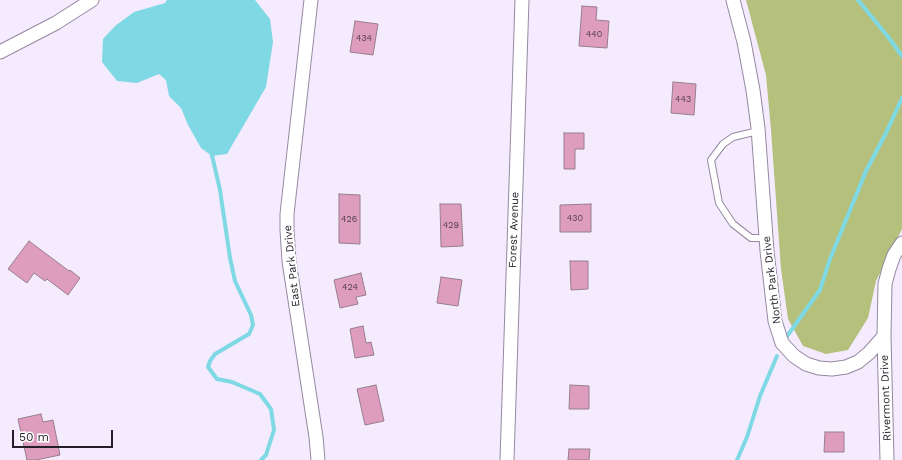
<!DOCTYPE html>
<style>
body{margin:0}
#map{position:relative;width:902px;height:460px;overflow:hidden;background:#f5ebff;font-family:"Work Sans",sans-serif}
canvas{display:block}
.scale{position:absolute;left:12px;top:430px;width:101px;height:18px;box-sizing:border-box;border:2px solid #231e27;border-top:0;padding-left:5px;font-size:12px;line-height:14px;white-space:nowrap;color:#231e27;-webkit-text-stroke:3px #fff;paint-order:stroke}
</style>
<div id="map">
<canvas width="902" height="460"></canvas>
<div class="scale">50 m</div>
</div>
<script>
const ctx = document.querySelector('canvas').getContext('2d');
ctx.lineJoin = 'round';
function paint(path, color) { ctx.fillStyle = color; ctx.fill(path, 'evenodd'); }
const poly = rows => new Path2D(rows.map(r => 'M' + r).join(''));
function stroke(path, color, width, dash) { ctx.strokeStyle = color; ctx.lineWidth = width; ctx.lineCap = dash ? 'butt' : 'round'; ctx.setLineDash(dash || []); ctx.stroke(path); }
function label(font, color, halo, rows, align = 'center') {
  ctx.font = font + ' "Work Sans",sans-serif'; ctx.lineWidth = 4; ctx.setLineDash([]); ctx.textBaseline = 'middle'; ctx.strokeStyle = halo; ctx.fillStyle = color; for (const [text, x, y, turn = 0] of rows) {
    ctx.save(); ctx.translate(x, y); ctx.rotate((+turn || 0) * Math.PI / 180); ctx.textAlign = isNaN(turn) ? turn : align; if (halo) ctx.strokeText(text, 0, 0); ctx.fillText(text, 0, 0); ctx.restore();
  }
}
paint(poly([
 [746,0,902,0,902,229,876,281,868,318,848,350,826,354,803,346,788,319,781,269,771,130,766,75]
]), '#b5c07d');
paint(poly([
 [167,0,255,0,270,19,273,42,266,87,227,154,212,156,201,148,188,125,181,108,169,96,166,80,159,74,137,83,117,81,102,62,103,39,115,26,134,12,165,3]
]), '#7ed9e4');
stroke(poly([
 [858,0,889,38,902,56],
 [211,151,220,190,230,258,235,281,251,315,253,325,249,334,215,354,210,361,208,367,217,379,232,382,260,394,271,409,274,430,266,455,261,460],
 [785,339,820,290,830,259,866,171,886,133,902,98],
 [737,460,747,437,760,396,777,356]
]), '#7ed9e4', 4);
const building = poly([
 [582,6,597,7,596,20,609,21,607,48,579,46,582,6],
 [355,21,378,24,373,55,350,52,355,21],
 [673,82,696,84,694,115,671,113,673,82],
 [564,133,584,133,584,149,575,149,575,169,564,169,564,133],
 [339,194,360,195,360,244,339,243,339,194],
 [440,204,461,204,463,246,441,247,440,204],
 [591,204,591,232,560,232,560,205,591,204],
 [29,241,69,271,70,270,80,278,68,295,47,279,45,281,34,273,27,283,8,269,29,241],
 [570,261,588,261,588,289,571,290,570,261],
 [361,273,366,295,356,297,358,304,340,308,334,280,361,273],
 [441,277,462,280,458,306,437,303,441,277],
 [363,326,366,343,371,342,374,355,355,358,350,329,363,326],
 [376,385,384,421,365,425,357,389,376,385],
 [570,385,589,386,589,409,569,409,570,385],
 [41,414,43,422,53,420,60,455,36,460,27,460,18,419,41,414],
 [825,432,844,432,844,452,824,452,825,432],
 [569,449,590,449,589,460,568,460,569,449]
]);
paint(building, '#de9dbf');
stroke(building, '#977e8a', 1);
const lane = poly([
 [758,131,733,137,723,144,711,160,719,203,733,224,751,238,766,238]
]);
const street = poly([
 [311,0,287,214,287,230,289,261,316,437,318,460],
 [733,0,744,42,753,90,758,128,767,251,775,321,782,343,794,356,806,364,819,368,832,369,846,367,858,362,869,353,884,336,885,284,889,269,894,255,902,243],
 [0,52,56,23,92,0],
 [884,336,887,460],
 [507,460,522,0]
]);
stroke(lane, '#9589a0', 8);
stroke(street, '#9589a0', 15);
stroke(lane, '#fff', 6);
stroke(street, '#fff', 13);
label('9px', '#523e4d', null, [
 ["440",594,34],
 ["434",364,38],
 ["443",683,99],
 ["430",575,218],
 ["426",349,219],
 ["429",451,225],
 ["424",350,287]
]);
label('11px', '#231e27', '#fff', [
 ["Forest Avenue",514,230,-88],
 ["East Park Drive",292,266,-96],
 ["North Park Drive",772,280,-97],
 ["Rivermont Drive",886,398,-92]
]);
</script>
